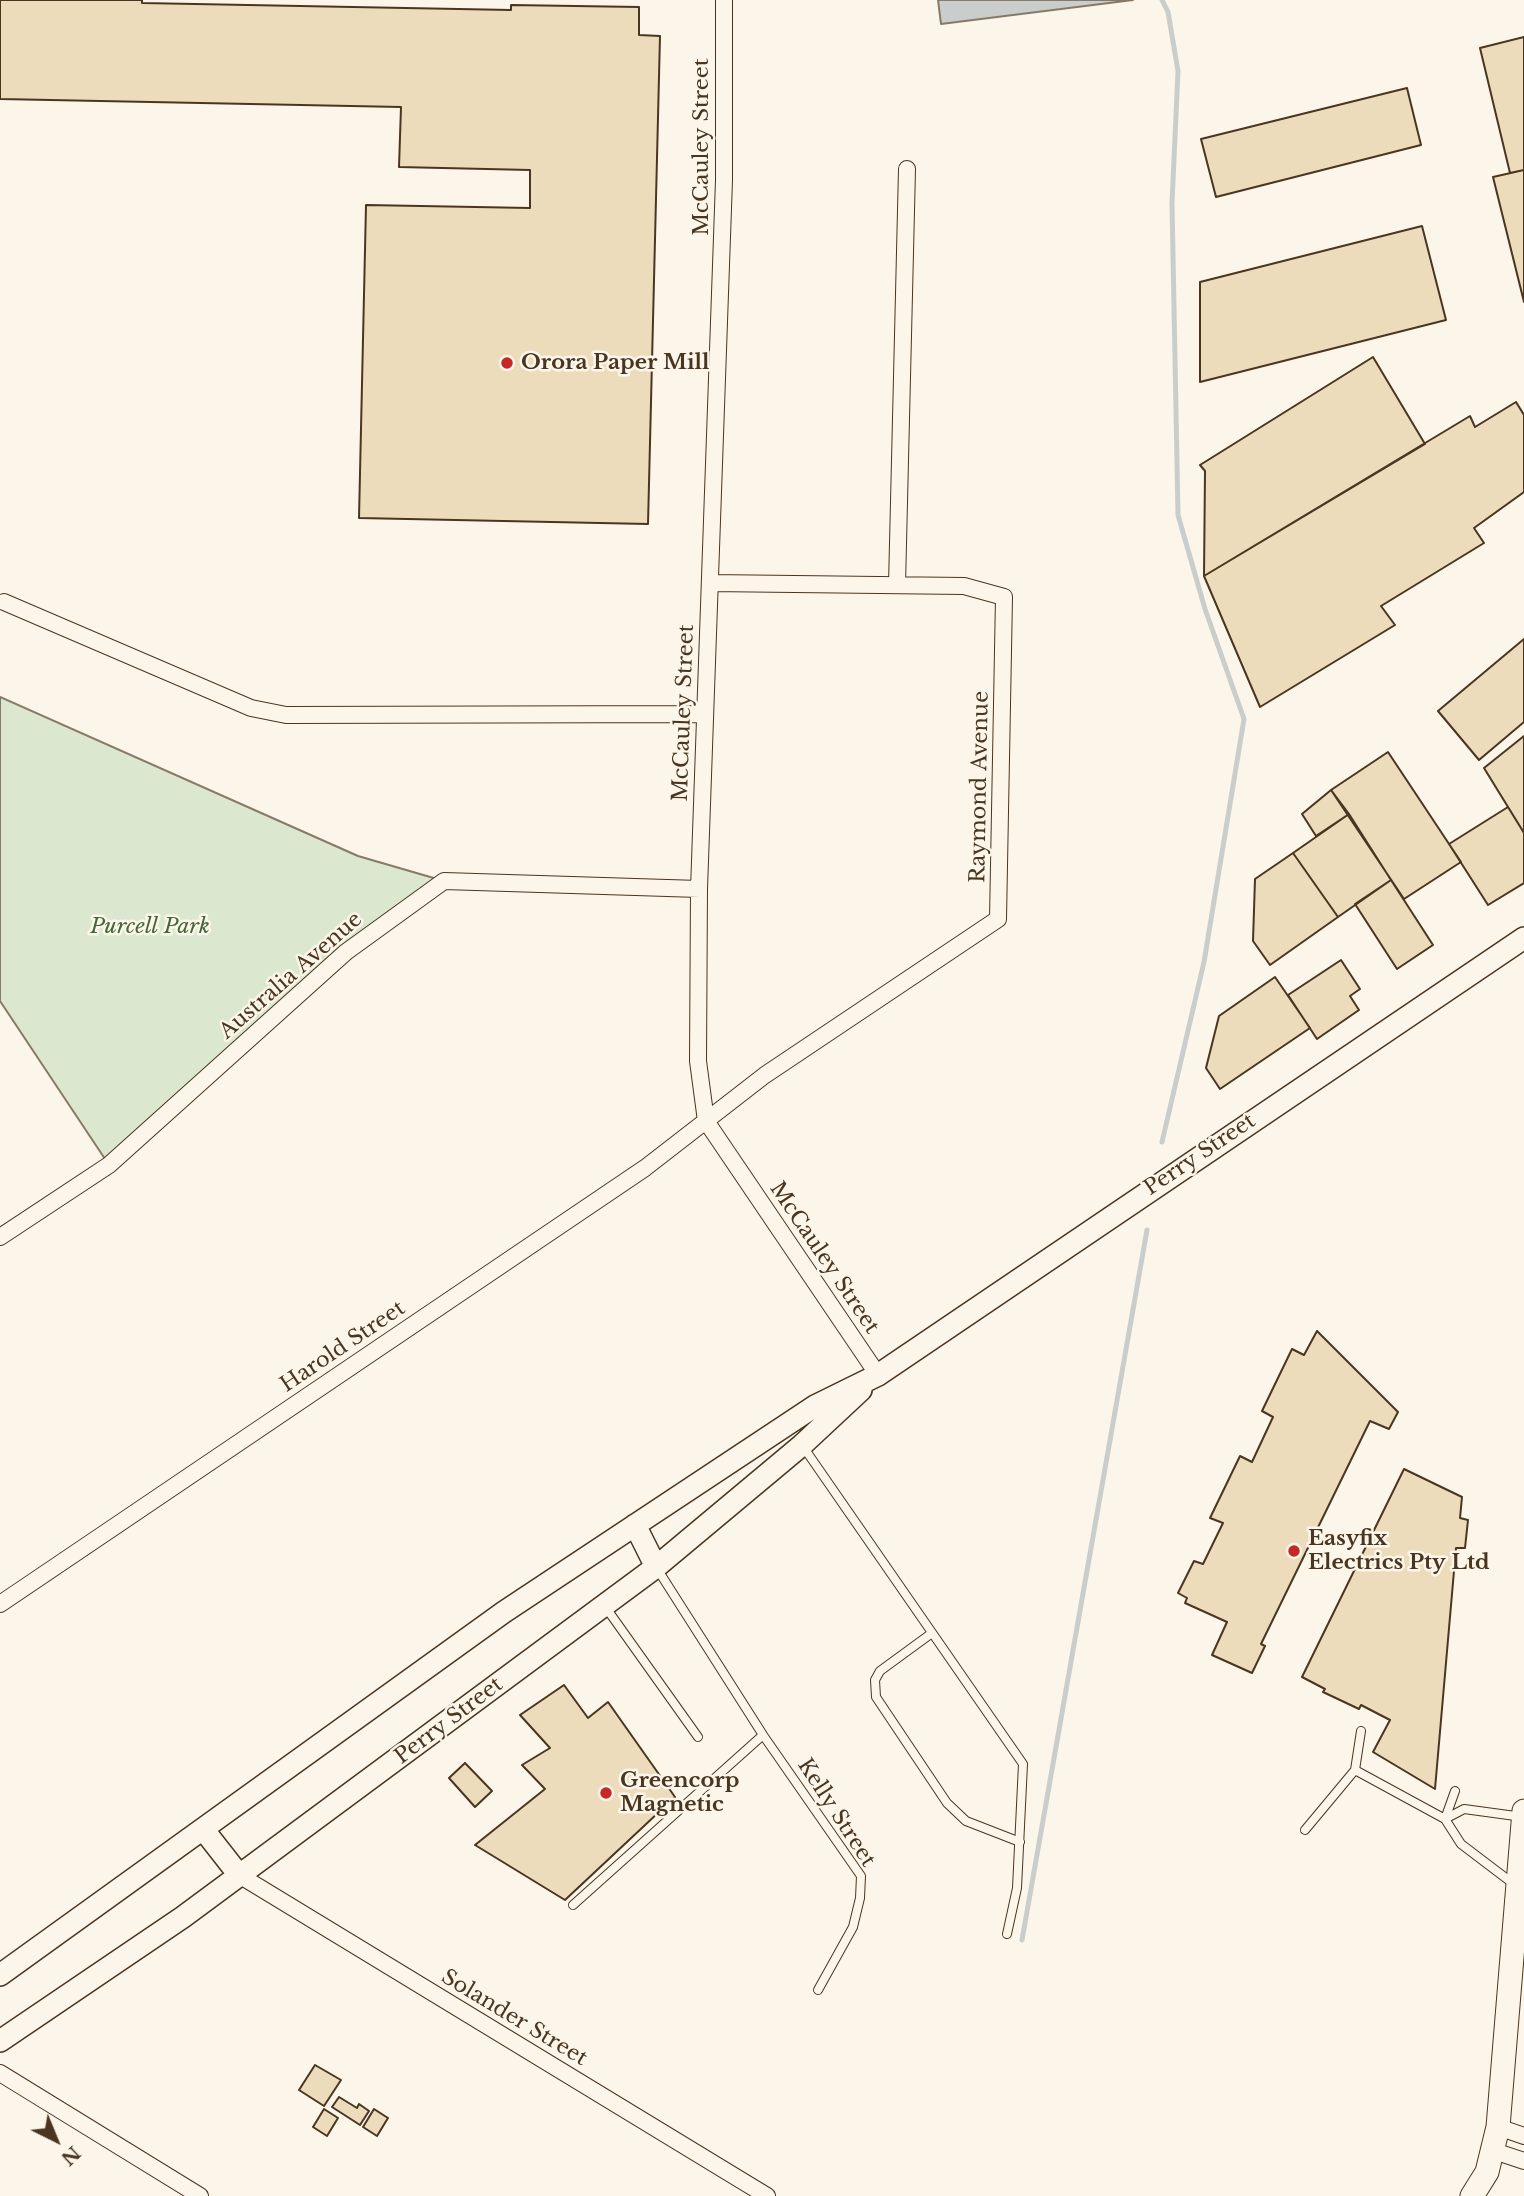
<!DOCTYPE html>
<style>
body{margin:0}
#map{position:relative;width:1524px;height:2196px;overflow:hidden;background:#fbf6e9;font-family:"Libre Baskerville",serif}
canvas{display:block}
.north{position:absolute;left:21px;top:2105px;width:70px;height:70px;-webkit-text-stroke:5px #fbf6e9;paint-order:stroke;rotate:137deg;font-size:19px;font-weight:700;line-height:28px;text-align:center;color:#4a3520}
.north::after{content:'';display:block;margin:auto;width:24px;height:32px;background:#4a3520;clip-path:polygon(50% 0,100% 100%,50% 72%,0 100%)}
</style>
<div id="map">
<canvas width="1524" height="2196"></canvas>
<div class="north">N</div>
</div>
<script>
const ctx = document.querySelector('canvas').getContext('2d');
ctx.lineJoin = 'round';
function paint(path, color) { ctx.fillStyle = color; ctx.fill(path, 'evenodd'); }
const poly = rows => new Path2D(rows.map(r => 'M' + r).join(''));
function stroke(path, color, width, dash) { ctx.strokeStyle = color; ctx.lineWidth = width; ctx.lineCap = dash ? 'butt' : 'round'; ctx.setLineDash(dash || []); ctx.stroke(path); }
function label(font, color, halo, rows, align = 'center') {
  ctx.font = font + ' "Libre Baskerville",serif'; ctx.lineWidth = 5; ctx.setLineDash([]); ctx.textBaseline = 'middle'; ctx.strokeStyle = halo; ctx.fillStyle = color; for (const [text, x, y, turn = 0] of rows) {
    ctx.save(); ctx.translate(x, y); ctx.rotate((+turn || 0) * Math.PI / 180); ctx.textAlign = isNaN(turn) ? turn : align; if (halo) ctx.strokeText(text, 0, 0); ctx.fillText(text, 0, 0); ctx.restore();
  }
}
const green = poly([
 [0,697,358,856,444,881,346,952,109,1165,0,1001,0,697]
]);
paint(green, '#dce7d0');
stroke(green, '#887966', 2);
const water = poly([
 [938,0,1133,0,941,24,938,0]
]);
paint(water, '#c9cecd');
stroke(water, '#887966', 2);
stroke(poly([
 [1162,1142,1204,962,1244,719,1205,609,1178,515,1172,203,1178,71,1168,12,1162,0],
 [1022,1940,1147,1230]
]), '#c9cecd', 5);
const building = poly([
 [0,0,142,0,142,3,511,10,511,5,639,7,639,35,660,36,648,524,359,518,366,205,530,208,530,170,399,167,401,107,0,99,0,0],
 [1524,37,1524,170,1510,173,1480,48,1524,37],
 [1407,88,1421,145,1216,197,1201,139,1407,88],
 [1524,170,1524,302,1493,177,1524,170],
 [1422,226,1446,320,1200,382,1200,282,1422,226],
 [1373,357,1425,444,1204,576,1205,471,1200,465,1373,357],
 [1516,402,1524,415,1524,492,1474,528,1484,543,1381,606,1395,625,1260,707,1204,576,1470,416,1475,427,1516,402],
 [1524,639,1524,722,1479,760,1438,711,1524,639],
 [1524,736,1524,833,1484,768,1524,736],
 [1388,752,1461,862,1404,899,1331,790,1388,752],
 [1331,790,1349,814,1316,836,1302,814,1331,790],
 [1508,807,1524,833,1524,883,1488,905,1449,844,1508,807],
 [1349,814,1391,880,1338,917,1293,853,1349,814],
 [1293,853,1338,917,1270,965,1253,941,1255,879,1293,853],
 [1391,880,1433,945,1397,969,1355,904,1391,880],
 [1341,960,1360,989,1350,996,1359,1010,1317,1039,1288,995,1341,960],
 [1275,977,1310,1028,1220,1089,1206,1068,1219,1016,1275,977],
 [1317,1331,1398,1412,1389,1429,1370,1421,1261,1644,1265,1646,1252,1673,1212,1655,1227,1622,1185,1603,1187,1598,1178,1593,1194,1561,1203,1564,1223,1523,1210,1518,1240,1456,1252,1462,1273,1417,1262,1411,1292,1349,1304,1355,1317,1331],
 [1404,1469,1462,1497,1460,1518,1468,1520,1465,1548,1456,1548,1435,1789,1373,1752,1390,1720,1361,1705,1359,1709,1323,1692,1325,1689,1302,1677,1404,1469],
 [564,1685,588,1718,608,1702,675,1797,565,1900,475,1845,545,1789,522,1765,550,1748,520,1715,564,1685],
 [465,1763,492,1791,475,1807,449,1778,465,1763],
 [315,2065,341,2080,324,2106,299,2090,315,2065],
 [339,2097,357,2108,359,2104,369,2111,360,2125,332,2107,339,2097],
 [324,2109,338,2118,327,2136,313,2127,324,2109],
 [374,2109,388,2118,377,2136,363,2127,374,2109]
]);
paint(building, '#ecdcbc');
stroke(building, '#4a3520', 2);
const service = poly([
 [802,1445,1023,1764,1017,1888,1007,1934],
 [656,1567,763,1735,861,1876,860,1898,853,1927,818,1990],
 [604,1605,698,1737],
 [932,1633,880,1671,875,1680,876,1697,947,1803,966,1821,1020,1842],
 [1361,1731,1355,1770,1445,1819,1461,1844,1515,1885],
 [1445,1819,1464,1809,1523,1817],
 [1445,1819,1455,1791],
 [1305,1830,1355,1770],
 [573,1905,763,1735]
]);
const minor = poly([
 [724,0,724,180,699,889,698,1061,706,1121,878,1375],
 [897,585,907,169],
 [4,602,251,708,286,715,705,714],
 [0,1237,109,1165,346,952,444,881,699,889],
 [0,1604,645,1168,765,1075,998,919,1004,597,964,586,710,583],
 [239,1875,767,2196],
 [0,2073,200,2196],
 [1498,2127,1524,2136],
 [1494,2151,1524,2161]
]);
const tertiary = poly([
 [635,1525,656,1567],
 [203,1829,239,1875],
 [0,1975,504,1612,815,1406,878,1375,1524,938],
 [0,2041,183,1917,656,1567,802,1445,861,1390]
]);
const secondary = poly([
 [1472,2196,1487,2172,1498,2127,1524,1811]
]);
stroke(service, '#4a3520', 10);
stroke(minor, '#4a3520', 18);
stroke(tertiary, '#4a3520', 24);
stroke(secondary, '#4a3520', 25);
stroke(service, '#fbf6e9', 8);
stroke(minor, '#fbf6e9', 16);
stroke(tertiary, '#fbf6e9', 21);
stroke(secondary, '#fbf6e9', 23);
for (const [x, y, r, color] of [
 [507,363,7,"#c62828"],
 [1294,1551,7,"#c62828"],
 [606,1793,7,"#c62828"]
]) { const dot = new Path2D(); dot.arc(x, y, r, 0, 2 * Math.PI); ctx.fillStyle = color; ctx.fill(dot); stroke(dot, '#fbf6e9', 2.5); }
label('21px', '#4a3520', '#fbf6e9', [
 ["McCauley Street",702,147,-90],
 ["McCauley Street",684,713,-88],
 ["Raymond Avenue",980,787,-89],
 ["Australia Avenue",291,976,-41],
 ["Perry Street",1200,1155,-34],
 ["McCauley Street",824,1258,56],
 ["Harold Street",343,1347,-34],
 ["Perry Street",449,1721,-37],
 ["Kelly Street",836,1813,57],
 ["Solander Street",514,2018,31]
]);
label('bold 21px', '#4a3520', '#fbf6e9', [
 ["Orora Paper Mill",521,363],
 ["Easyfix",1308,1539],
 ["Electrics Pty Ltd",1308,1563],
 ["Greencorp",620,1781],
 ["Magnetic",620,1805]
], 'left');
label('italic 21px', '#436837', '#fbf6e9', [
 ["Purcell Park",150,927]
]);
</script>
